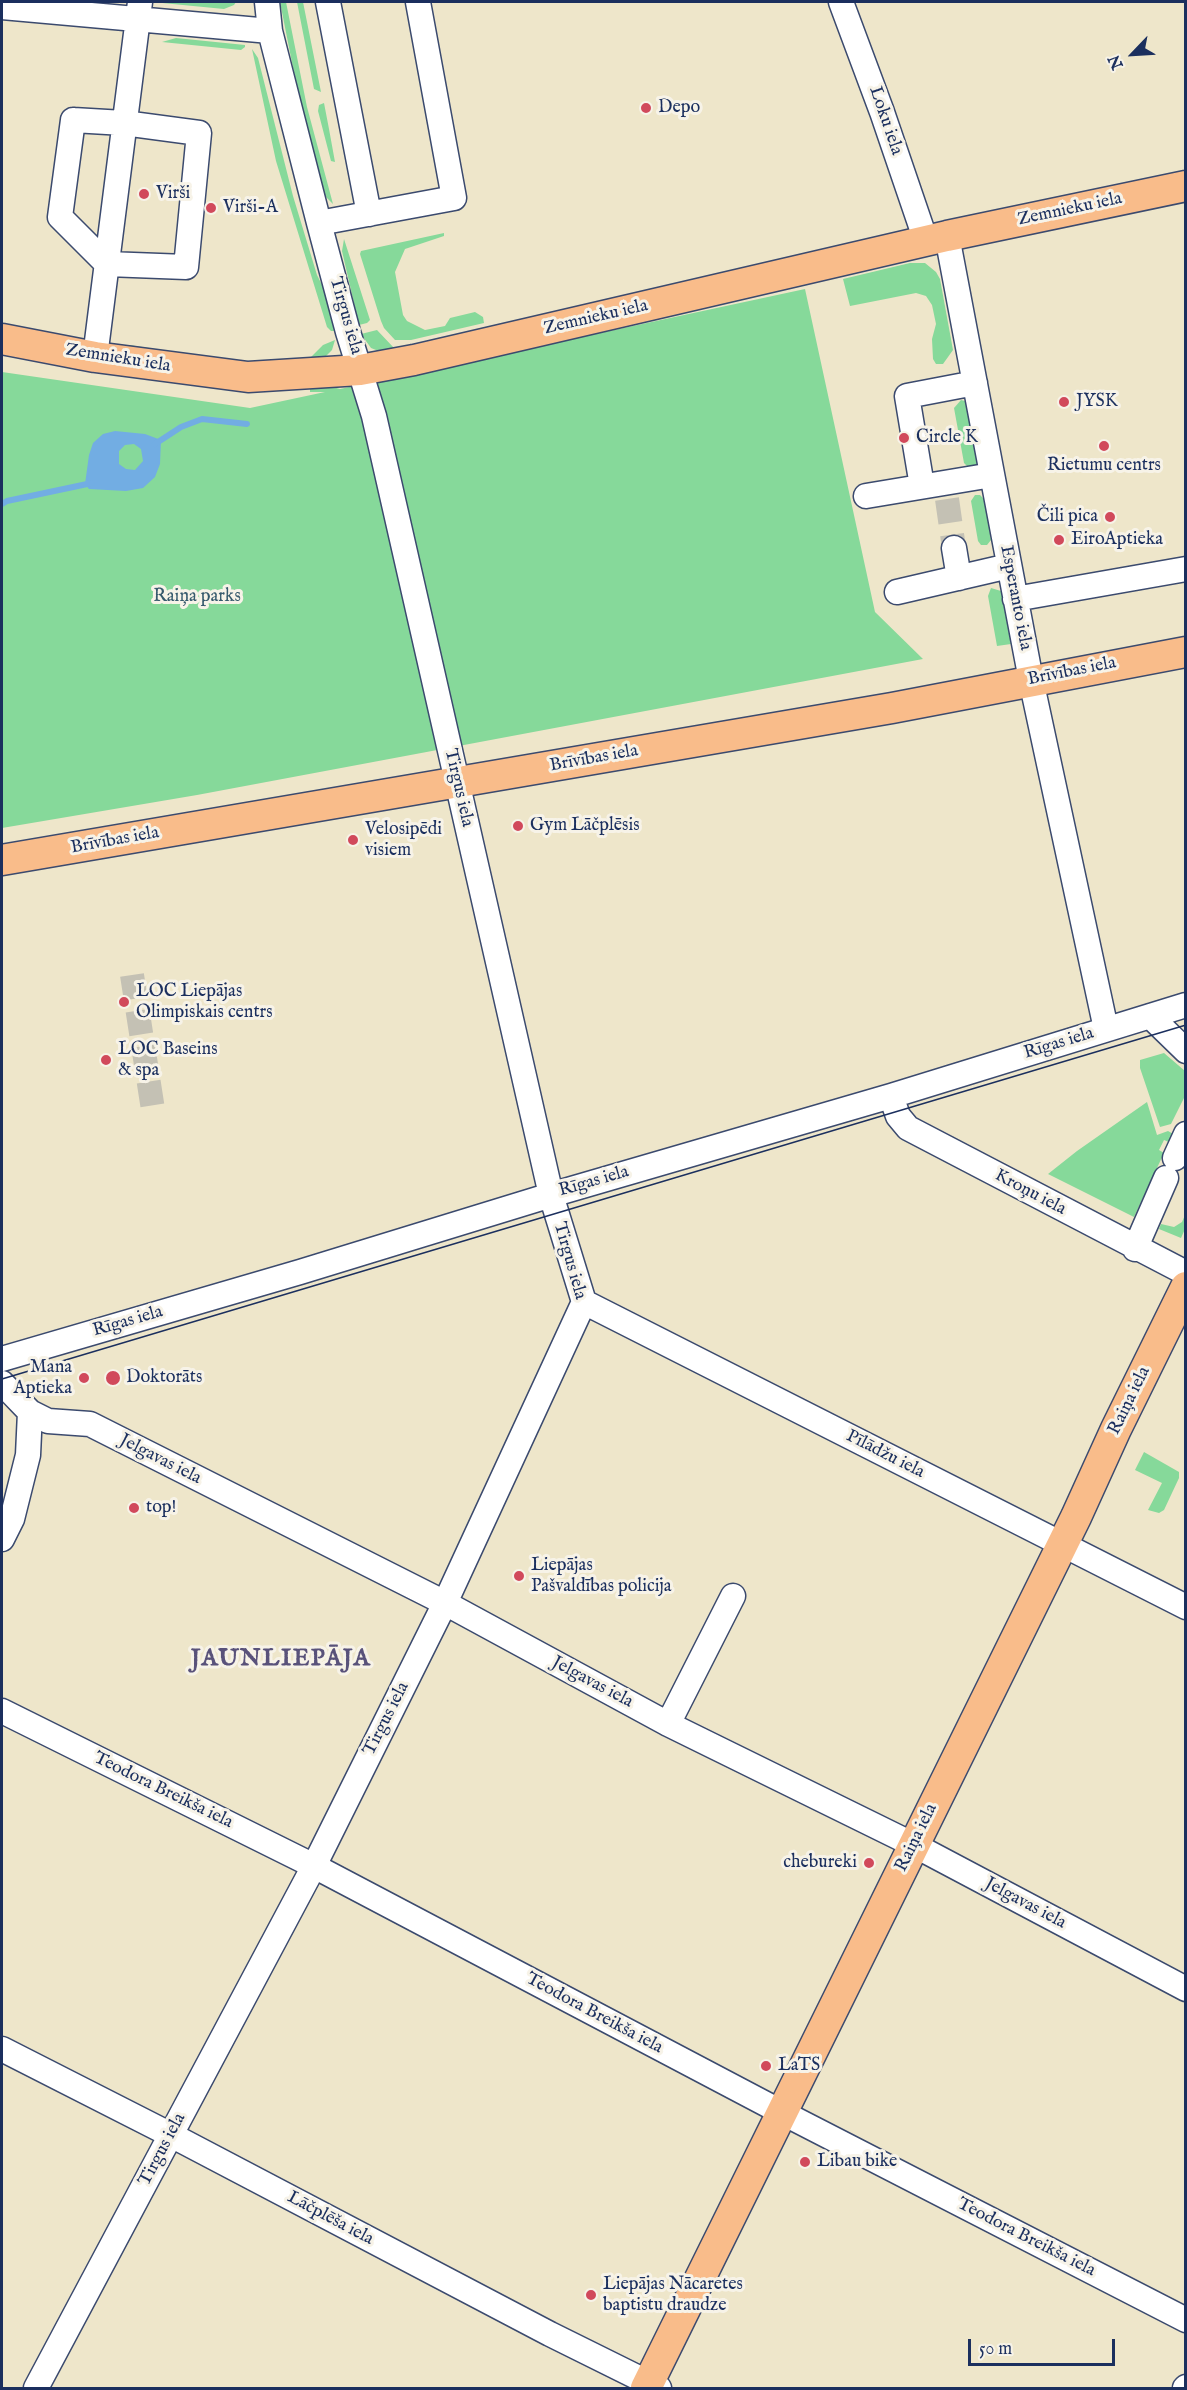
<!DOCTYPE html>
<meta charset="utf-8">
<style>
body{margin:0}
#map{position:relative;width:1187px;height:2390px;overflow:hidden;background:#eee6ca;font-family:"IM FELL English",serif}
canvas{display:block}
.frame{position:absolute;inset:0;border:3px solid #1b2f5e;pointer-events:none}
.north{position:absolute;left:1103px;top:24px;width:60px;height:60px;-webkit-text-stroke:4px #f7f3e8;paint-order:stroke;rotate:245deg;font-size:16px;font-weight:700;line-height:24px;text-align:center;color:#1b2f5e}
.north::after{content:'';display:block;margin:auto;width:21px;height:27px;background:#1b2f5e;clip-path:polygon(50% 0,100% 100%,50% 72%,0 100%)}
.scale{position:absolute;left:968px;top:2339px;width:147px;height:27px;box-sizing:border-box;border:3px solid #1b2f5e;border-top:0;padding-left:8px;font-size:18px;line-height:21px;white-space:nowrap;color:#1b2f5e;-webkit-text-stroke:4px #f7f3e8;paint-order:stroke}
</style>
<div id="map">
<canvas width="1187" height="2390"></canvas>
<div class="frame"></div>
<div class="north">N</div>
<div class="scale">50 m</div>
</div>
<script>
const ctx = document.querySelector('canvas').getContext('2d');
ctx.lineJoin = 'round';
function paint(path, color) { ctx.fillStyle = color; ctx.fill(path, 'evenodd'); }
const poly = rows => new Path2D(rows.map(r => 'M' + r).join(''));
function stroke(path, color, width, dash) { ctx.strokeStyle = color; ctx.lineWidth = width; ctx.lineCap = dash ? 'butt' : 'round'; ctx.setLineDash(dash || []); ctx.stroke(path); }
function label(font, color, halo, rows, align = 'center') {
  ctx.font = font + ' "IM FELL English",serif'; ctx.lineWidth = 6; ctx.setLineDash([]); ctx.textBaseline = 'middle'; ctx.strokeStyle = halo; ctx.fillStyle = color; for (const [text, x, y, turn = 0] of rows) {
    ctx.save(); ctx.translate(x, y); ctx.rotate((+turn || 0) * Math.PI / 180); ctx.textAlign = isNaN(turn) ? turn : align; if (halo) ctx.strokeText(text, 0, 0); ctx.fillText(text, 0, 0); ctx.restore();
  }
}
paint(poly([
 [152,2,236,2,234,5,224,9],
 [280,2,286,2,307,107,333,204,323,194,304,123],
 [297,2,303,2,321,92,314,89],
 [176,38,245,45,245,47,241,50,162,42],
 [252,49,258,58,293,196,317,275,325,291,334,331,331,331,327,327,276,161],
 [324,103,329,129,335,162,331,161,318,111,319,105],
 [444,233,444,236,405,249,395,272,403,315,407,321,425,330,445,326,450,318,475,312,483,317,484,323,411,340,395,340,384,328,381,321,360,254,361,251],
 [344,239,370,320,367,323,359,325,342,251],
 [910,263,925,263,936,272,940,279,953,350,943,364,936,364,933,359,932,339,936,324,932,305,926,296,916,293,850,306,843,279],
 [805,289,875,612,923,659,197,795,2,828,2,372,250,408,325,392,310,392,310,388,333,387,340,389],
 [377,330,394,348,398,349,386,354,371,348,361,334],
 [335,340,332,350,322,360,307,366,296,367,266,367,209,361,134,350,129,345,255,364,287,365,297,364,311,357,323,345],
 [961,400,965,401,968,406,978,460,977,465,968,467,964,463,954,408],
 [975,495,980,495,985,500,991,540,987,545,981,545,978,541,971,501],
 [991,588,1001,591,1011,644,997,646,988,596],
 [1164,1053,1185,1071,1186,1094,1171,1124,1160,1127,1140,1068,1140,1060],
 [1147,1102,1157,1135,1168,1131,1175,1135,1171,1143,1164,1140,1159,1150,1164,1153,1134,1217,1048,1174,1077,1151],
 [1185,1215,1185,1229,1181,1238,1159,1229,1161,1224,1174,1227,1182,1222],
 [1144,1452,1179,1472,1179,1478,1164,1510,1159,1513,1148,1510,1162,1483,1135,1470]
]), '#86d99a');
paint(poly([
 [115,431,145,434,161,440,160,464,155,477,143,488,126,491,89,489,85,484,89,455,93,443,103,434],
 [134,444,141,449,143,461,135,470,126,469,119,464,119,451,125,445]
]), '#72ade3');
stroke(poly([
 [155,444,181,427,202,419,247,424],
 [2,504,7,501,92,483]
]), '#72ade3', 6);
stroke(poly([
 [947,499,954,548],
 [132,975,154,1116]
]), '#c4c1b4', 24, [24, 12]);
const minor = poly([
 [328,2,369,214],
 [841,2,882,112,926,241],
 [2,7,270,31],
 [73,120,124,123,199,133,186,267,107,264,60,217,73,120],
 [319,223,454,198,418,2],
 [947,236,1031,680,1106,1029],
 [95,357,140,2],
 [922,486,907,396,975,383],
 [866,496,992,475],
 [954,548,959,578],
 [897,592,1009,566],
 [1015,599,1186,569],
 [1150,1016,1186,1051],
 [891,1096,898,1116,908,1128,1186,1273],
 [1175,1158,1186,1134],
 [1135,1249,1166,1178],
 [584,1302,1186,1607],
 [2,1359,300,1272,551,1195,891,1096,1186,1005],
 [2,1383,30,1412,48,1421,90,1424,445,1603,668,1724,914,1845,1186,1989],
 [2,1539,12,1519,28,1455,30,1412],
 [2,1711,314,1866,781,2112,1186,2320],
 [668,1724,733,1596],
 [2,2049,171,2135,550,2334,659,2388],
 [36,2388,314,1866,445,1603,584,1302,551,1195,374,416,348,332,319,223,270,31,267,2],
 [1185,2388,1186,2387]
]);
const major = poly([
 [2,339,95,357,248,377,360,370,414,360,947,236,1186,186],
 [2,860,892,708,1186,652],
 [646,2388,1076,1517,1116,1429,1186,1287]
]);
stroke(minor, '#3b4a6e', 27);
stroke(major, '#3b4a6e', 33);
stroke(minor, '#fff', 24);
stroke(major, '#f9bc8a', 30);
stroke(poly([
 [2,1379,1186,1025]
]), '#1b2f5e', 1.5);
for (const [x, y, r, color] of [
 [646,108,6,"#d1495b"],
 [144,194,6,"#d1495b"],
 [211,208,6,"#d1495b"],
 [1064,402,6,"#d1495b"],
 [904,438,6,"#d1495b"],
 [1104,446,6,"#d1495b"],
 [1110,517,6,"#d1495b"],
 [1059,540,6,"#d1495b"],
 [518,826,6,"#d1495b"],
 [353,840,6,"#d1495b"],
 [124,1002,6,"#d1495b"],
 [106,1060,6,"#d1495b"],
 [84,1378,6,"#d1495b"],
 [113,1378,8,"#d1495b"],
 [134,1508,6,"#d1495b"],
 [519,1576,6,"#d1495b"],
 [869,1863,6,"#d1495b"],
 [766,2066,6,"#d1495b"],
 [805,2162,6,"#d1495b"],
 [591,2295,6,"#d1495b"]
]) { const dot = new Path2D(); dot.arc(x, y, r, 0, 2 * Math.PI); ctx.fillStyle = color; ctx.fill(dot); stroke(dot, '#f7f3e8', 2); }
label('18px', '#1b2f5e', '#f7f3e8', [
 ["Depo",658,108],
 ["Virši",156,194],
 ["Virši-A",223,208],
 ["JYSK",1076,402],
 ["Circle K",916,438],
 ["Rietumu centrs",1104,466,"center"],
 ["Čili pica",1098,517,"right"],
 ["EiroAptieka",1071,540],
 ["Gym Lāčplēsis",530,826],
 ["Velosipēdi",365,830],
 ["visiem",365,851],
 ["LOC Liepājas",136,992],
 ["Olimpiskais centrs",136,1013],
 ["LOC Baseins",118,1050],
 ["& spa",118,1071],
 ["Mana",72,1368,"right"],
 ["Aptieka",72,1389,"right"],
 ["Doktorāts",126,1378],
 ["top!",146,1508],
 ["Liepājas",531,1566],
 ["Pašvaldības policija",531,1587],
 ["chebureki",857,1863,"right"],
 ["LaTS",778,2066],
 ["Libau bike",817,2162],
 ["Liepājas Nācaretes",603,2285],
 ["baptistu draudze",603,2306]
], 'left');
label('18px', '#1b2f5e', '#f7f3e8', [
 ["Loku iela",885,121,71],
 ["Zemnieku iela",1070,210,-12],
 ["Tirgus iela",345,316,74],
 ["Zemnieku iela",596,318,-13],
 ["Zemnieku iela",118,359,9],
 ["Esperanto iela",1015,598,79],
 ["Brīvības iela",1072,672,-11],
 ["Brīvības iela",594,759,-10],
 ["Tirgus iela",458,788,77],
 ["Brīvības iela",115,841,-10],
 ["Rīgas iela",1059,1044,-17],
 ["Rīgas iela",594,1182,-16],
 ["Kroņu iela",1030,1193,28],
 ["Tirgus iela",569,1261,74],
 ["Rīgas iela",128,1322,-16],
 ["Raiņa iela",1130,1401,-64],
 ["Pīlādžu iela",885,1455,27],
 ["Jelgavas iela",160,1460,27],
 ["Jelgavas iela",592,1683,28],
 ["Tirgus iela",387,1719,-63],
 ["Teodora Breikša iela",163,1791,26],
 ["Raiņa iela",917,1838,-64],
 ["Jelgavas iela",1025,1904,28],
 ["Teodora Breikša iela",594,2014,28],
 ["Tirgus iela",163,2150,-62],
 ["Lāčplēša iela",330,2219,28],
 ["Teodora Breikša iela",1026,2238,27]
]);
label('18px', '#365a6d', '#f7f3e8', [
 ["Raiņa parks",197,597]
]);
ctx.letterSpacing = '1.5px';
label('bold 24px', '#59527a', '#f7f3e8', [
 ["JAUNLIEPĀJA",281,1660]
]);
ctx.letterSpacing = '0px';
</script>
